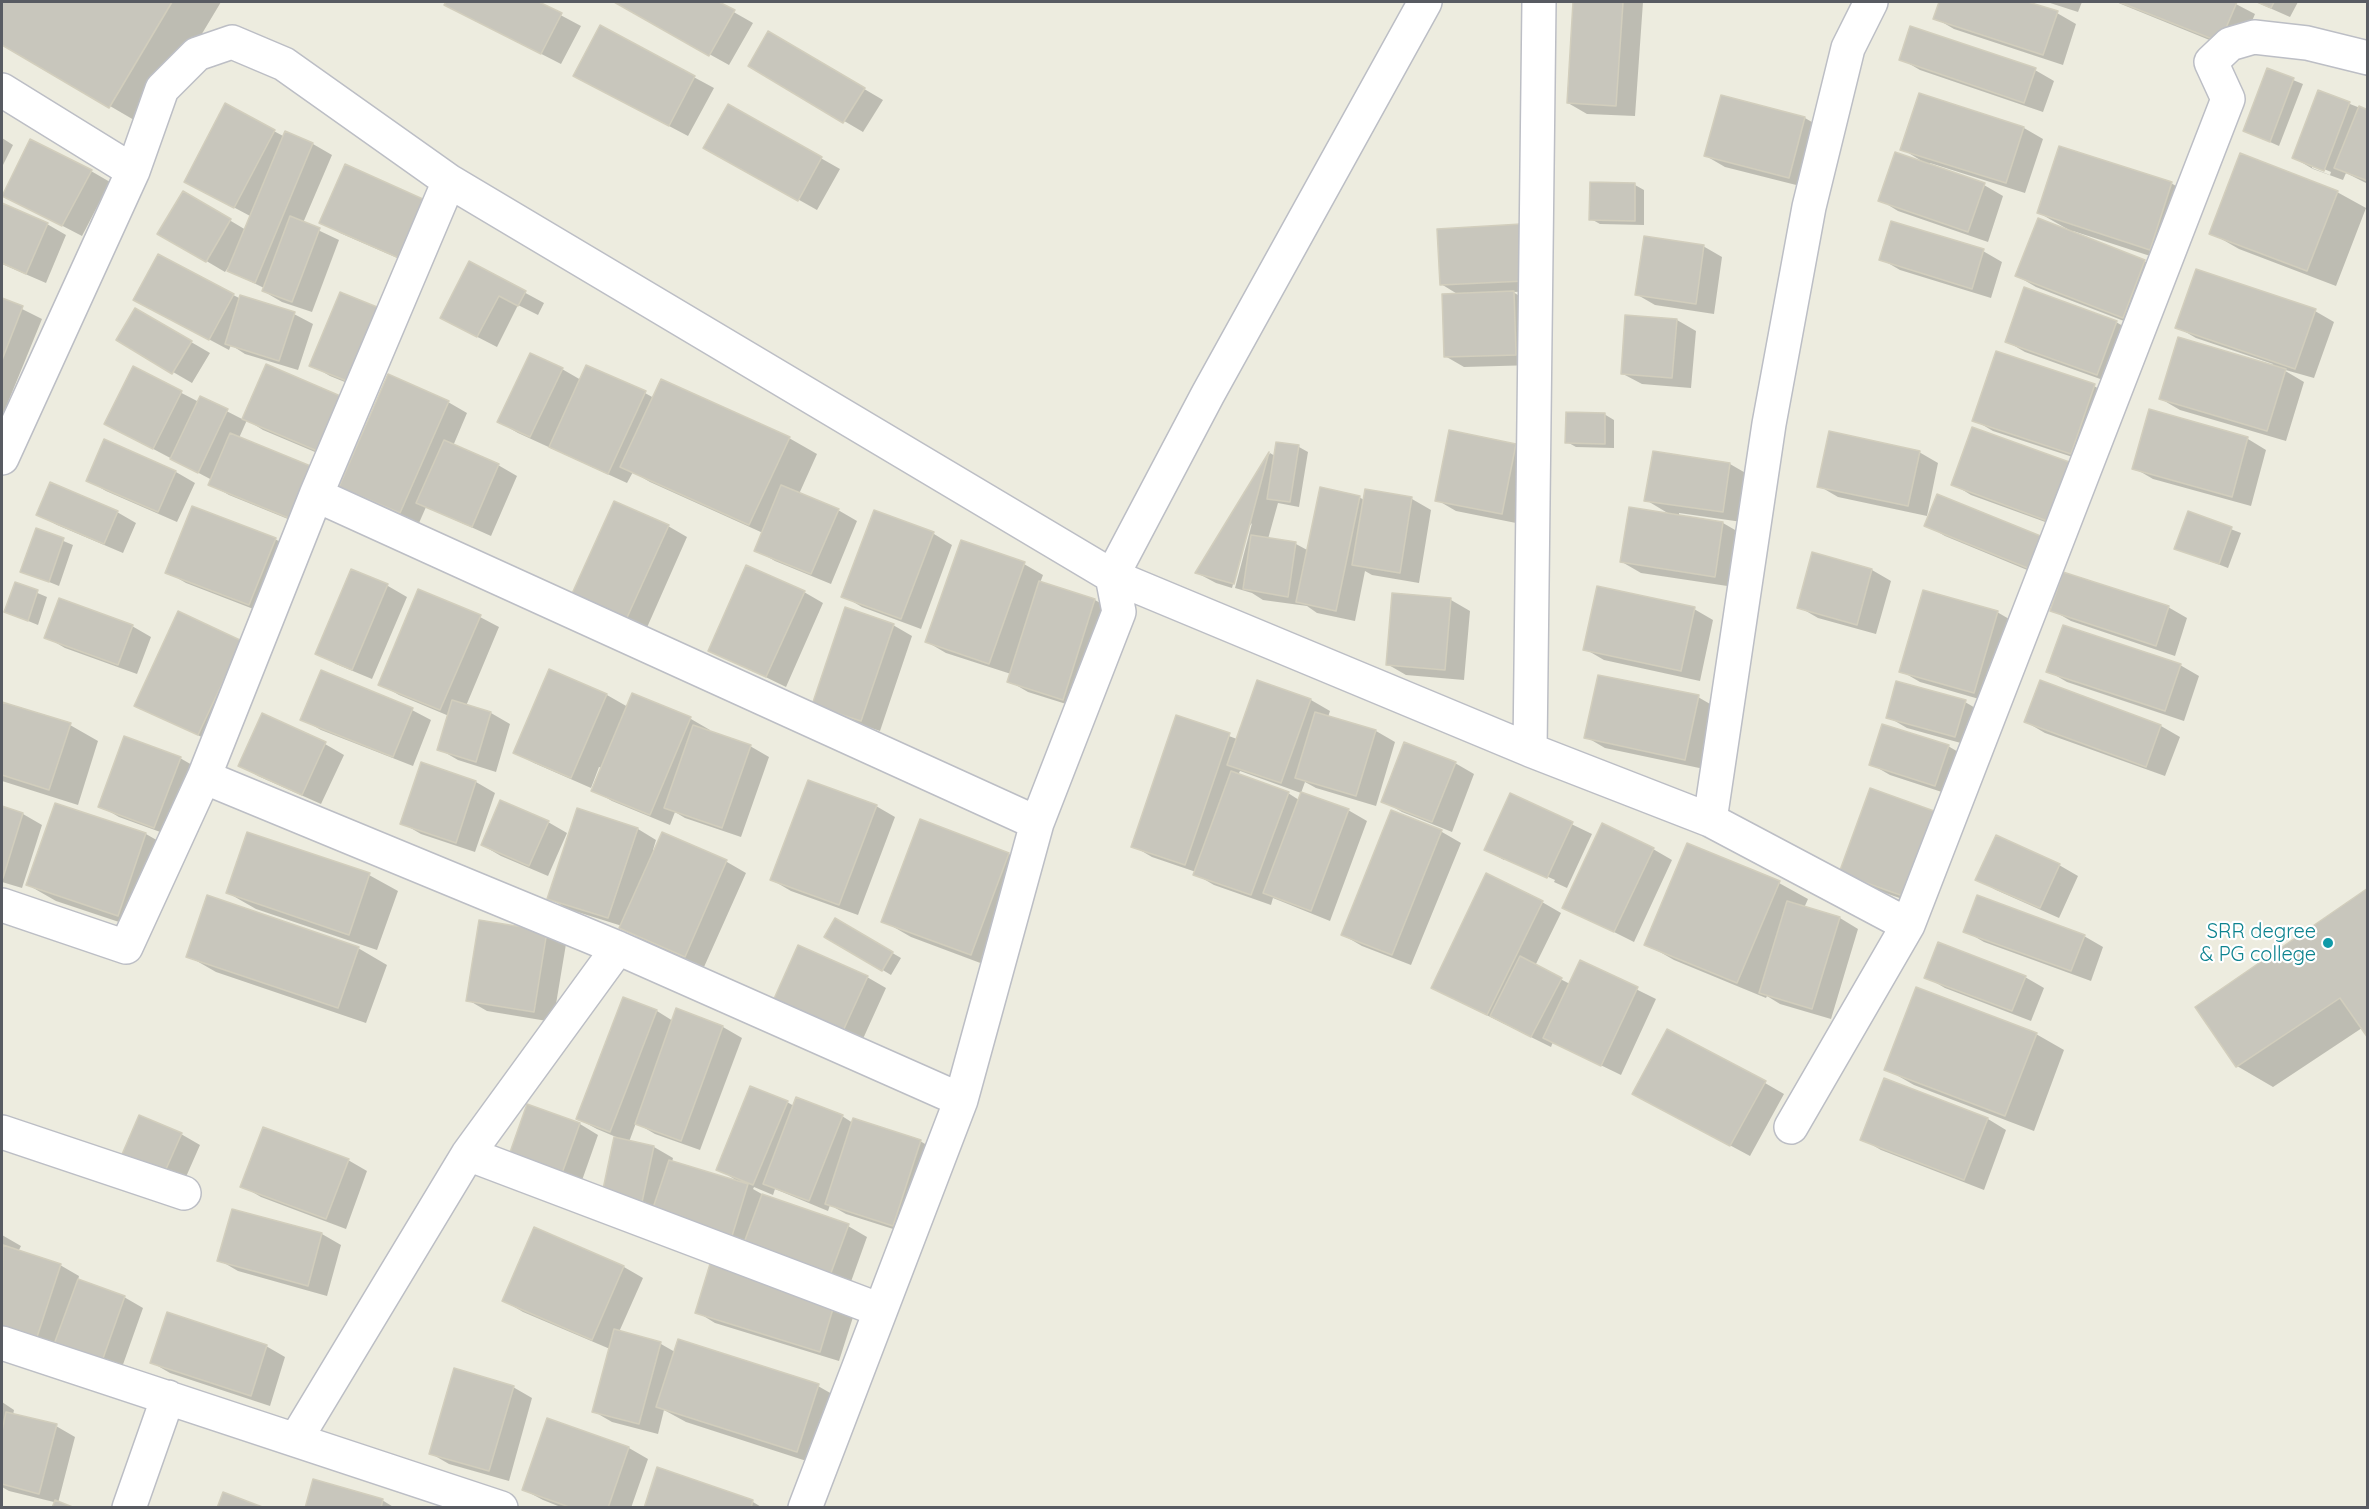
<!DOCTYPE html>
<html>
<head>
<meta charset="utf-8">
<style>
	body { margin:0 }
	#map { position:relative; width:2369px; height:1509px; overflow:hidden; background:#edecdf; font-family:Quicksand,sans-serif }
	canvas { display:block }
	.frame { position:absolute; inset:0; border:3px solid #585b62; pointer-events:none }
</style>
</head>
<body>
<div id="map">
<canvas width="2369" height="1509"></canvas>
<div class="frame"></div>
</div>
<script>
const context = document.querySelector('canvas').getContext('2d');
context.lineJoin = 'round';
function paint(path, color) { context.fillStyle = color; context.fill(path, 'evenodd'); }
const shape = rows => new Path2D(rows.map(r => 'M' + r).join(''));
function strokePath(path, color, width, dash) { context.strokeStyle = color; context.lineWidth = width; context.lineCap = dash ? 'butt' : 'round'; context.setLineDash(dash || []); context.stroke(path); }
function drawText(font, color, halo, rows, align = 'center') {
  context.font = font + ' Quicksand,sans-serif'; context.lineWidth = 4.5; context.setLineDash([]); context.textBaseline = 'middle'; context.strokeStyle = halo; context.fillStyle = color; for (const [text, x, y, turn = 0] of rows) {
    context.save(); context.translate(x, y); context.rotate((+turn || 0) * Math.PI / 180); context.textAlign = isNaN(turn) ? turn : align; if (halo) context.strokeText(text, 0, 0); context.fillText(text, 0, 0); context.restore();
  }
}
const shadow = shape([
	[2,2,221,2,146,127,2,43],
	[448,2,536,2,581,26,561,64,465,15,446,4],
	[615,2,716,2,753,23,729,65],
	[1574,2,1643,2,1635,116,1587,114,1568,103],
	[1940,2,2023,2,2057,13,2076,24,2063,65,1954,29,1935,18],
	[2047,2,2082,2,2078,12],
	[2116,2,2232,2,2255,14,2239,52],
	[2256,2,2298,2,2290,17],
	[601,27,714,88,688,136,593,86],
	[769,33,883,100,863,132,750,66],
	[1901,59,2035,70,2054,81,2043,112,1920,70],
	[2268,70,2303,84,2279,146,2245,131],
	[2319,92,2368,111,2368,184,2346,173,2343,180,2313,169,2294,158],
	[2312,164,2331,172,2330,175,2312,168],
	[1920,95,2024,128,2043,139,2025,193,1930,163,1930,166,1984,185,2003,196,1988,242,1898,211,1880,200,1925,163,1902,149],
	[1722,97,1805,118,1824,129,1808,188,1725,167,1706,156],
	[225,105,285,137,286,133,313,144,332,155,303,223,339,240,312,312,282,302,263,291,264,288,229,271,231,263,225,272,159,233,184,193,246,230,252,217,205,192],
	[729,106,840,169,817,210,705,147],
	[2,138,13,145,2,167],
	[346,166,418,267,340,233,321,222],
	[91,171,110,182,82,236,3,195],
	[2171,183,2199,200,2178,265,2073,231,2072,233,2144,261,2163,272,2142,328,2036,287,2017,276,2069,230,2039,213],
	[1591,184,1635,185,1644,190,1644,225,1600,224,1591,219],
	[2337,192,2366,208,2336,286,2239,249,2211,233],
	[2,204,47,224,66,235,46,283,2,264],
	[1439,230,1543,291,1513,292,1533,304,1535,365,1464,367,1445,356,1459,295,1441,284],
	[1703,246,1722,257,1714,314,1655,305,1636,294],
	[1983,251,2002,262,1991,298,1900,270,1881,259],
	[158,256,241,299,294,314,313,324,298,370,245,354,231,345,229,350,154,310],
	[470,263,544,303,538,315,518,305,497,347,460,328],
	[341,294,372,393,330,376,311,365],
	[2,299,42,319,2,417],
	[136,310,210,353,192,383,118,340],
	[2315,311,2334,322,2314,378,2282,369,2304,382,2286,441,2180,410,2161,399,2272,367,2273,364,2196,338,2177,327],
	[1677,320,1696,331,1691,388,1642,384,1623,374],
	[2116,322,2135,333,2117,385,2025,352,2006,341],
	[267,366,341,463,263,430,247,420,239,438,310,528,229,495,210,484,212,480,106,424,133,368,199,402,201,398,244,420],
	[562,369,581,380,645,393,654,398,789,438,817,454,799,494,838,510,857,521,831,584,775,561,756,550,763,533,650,482,633,472,627,483,518,433,499,422],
	[2094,386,2113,397,2091,463,1993,431,1974,420],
	[448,402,467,413,453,446,498,465,517,476,491,536,426,507,419,523,359,497,341,486],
	[1604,414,1614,420,1614,448,1576,447,1567,442],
	[1973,428,2070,531,1971,495,1953,484],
	[2248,439,2266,450,2251,506,2153,479,2134,468],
	[105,441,176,472,195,483,177,522,106,491,87,480],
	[1516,445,1535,456,1521,524,1456,511,1437,500],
	[1299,447,1308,452,1299,507,1278,503,1268,539,1296,544,1309,551,1359,497,1364,500,1366,491,1412,499,1431,510,1419,583,1372,575,1365,571,1355,621,1317,613,1307,606,1263,600,1252,593,1235,588,1252,523,1248,528,1232,588,1216,583,1197,573,1270,453,1275,456],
	[1919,452,1938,463,1927,516,1838,497,1819,486],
	[1654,453,1730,464,1749,475,1742,522,1679,513,1679,516,1723,523,1742,534,1734,587,1641,573,1622,562,1671,515,1646,500],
	[1938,496,2049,579,1945,536,1926,525],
	[117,512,136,523,123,553,57,525,38,515],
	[875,512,934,534,952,545,921,629,862,607,843,596],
	[2189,513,2241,533,2228,568,2176,548],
	[668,526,687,537,645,632,591,608],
	[37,530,73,545,59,586,22,571],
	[275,539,294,550,269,615,186,583,167,572],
	[1024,564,1043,575,1040,583,1095,600,1114,611,1082,709,1028,692,1009,681,1011,674,946,653,927,642],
	[1872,570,1891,581,1876,634,1818,618,1799,607],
	[352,571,388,586,407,597,372,679,336,664,317,653],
	[16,584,47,597,38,625,6,612],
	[804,592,823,603,786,687,710,650],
	[1451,600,1470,611,1464,680,1406,675,1387,664],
	[2168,607,2187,618,2175,656,2071,621,2052,610],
	[1694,609,1713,620,1700,681,1604,660,1585,649],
	[1997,612,2016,623,1993,703,1920,682,1901,671],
	[480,617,499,627,466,706,491,713,510,724,496,772,458,760,439,749,449,716,399,695,380,684],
	[893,625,912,636,880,731,833,715,814,704],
	[132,626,151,637,137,674,65,648,46,637],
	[242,642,218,745,136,705],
	[2180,665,2199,676,2184,721,2067,682,2048,671],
	[550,671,607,695,628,707,633,695,691,719,710,730,709,732,750,746,769,757,741,837,685,818,675,812,670,825,612,801,593,790,602,768,599,767,591,788,534,763,515,753],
	[1258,681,1311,700,1330,711,1328,717,1376,731,1395,742,1376,806,1316,788,1305,782,1301,793,1240,771,1238,775,1288,793,1299,800,1348,810,1367,821,1330,921,1273,898,1271,905,1214,885,1195,874,1196,872,1152,857,1133,846,1177,717,1237,739],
	[2041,682,2161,726,2180,737,2165,776,2045,733,2026,722],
	[1698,697,1717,708,1704,769,1605,748,1586,737],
	[1965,702,1984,713,1975,747,1907,728,1888,717],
	[2,703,70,725,98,741,78,805,2,781],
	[412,710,431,720,413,766,321,730,302,719],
	[325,744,344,755,321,804,258,776,240,765],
	[1948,746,1967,757,1954,796,1890,775,1871,764],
	[180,758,199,769,174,837,119,817,100,806],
	[1455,763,1474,774,1452,832,1402,812,1383,801],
	[421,764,476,782,495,793,475,852,421,834,402,823],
	[1871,790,1934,812,1953,823,1922,906,1860,884,1841,873],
	[1511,795,1592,834,1567,888,1554,882,1555,880,1504,857,1504,860,1486,850],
	[876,806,895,817,858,915,791,891,772,880],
	[2,807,23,814,42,825,22,888,2,882],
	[1392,812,1442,832,1461,843,1411,965,1362,946,1343,935],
	[548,822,567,833,548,876,501,856,482,845],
	[638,829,656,840,653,850,655,851,663,834,727,862,746,873,704,967,640,939,622,926,568,909,549,898],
	[146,834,174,850,146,931,56,901,28,885],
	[1688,844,1779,883,1808,899,1804,908,1840,918,1858,929,1831,1019,1780,1004,1767,996,1766,998,1674,960,1646,944],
	[1653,849,1672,860,1634,942,1564,907],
	[1009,854,1037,870,999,970,911,937,883,921],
	[2059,865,2078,876,2059,918,1996,890,1977,879],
	[369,875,398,891,377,950,256,909,228,893],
	[2368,889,2362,1028,2273,1087,2237,1066],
	[1542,902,1561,913,1535,966,1570,984,1581,962,1656,999,1621,1075,1553,1042,1551,1047,1452,998],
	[836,920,901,958,891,975,826,936],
	[1965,931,2084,936,2103,947,2091,981,1984,942],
	[547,933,566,944,553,1022,487,1011,468,1000],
	[358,948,387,965,366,1023,216,972,188,956],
	[867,977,886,988,862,1041,794,1011],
	[1926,977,2025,977,2044,988,2031,1021,1945,988],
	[624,999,657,1011,673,1021,677,1010,723,1027,742,1038,700,1150,655,1134,636,1123,629,1142,654,1147,673,1158,672,1162,739,1182,718,1169,787,1102,794,1106,842,1116,853,1123,920,1141,939,1152,912,1235,846,1214,830,1205,828,1211,775,1189,773,1195,754,1187,753,1189,767,1197,848,1226,867,1237,848,1290,604,1193,616,1137,597,1129,578,1119],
	[2036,1034,2064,1050,2034,1131,1914,1085,1886,1069],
	[1765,1083,1784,1094,1750,1156,1653,1104],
	[1988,1119,2006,1130,1984,1190,1881,1150,1862,1139],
	[580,1124,598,1135,580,1186,529,1168],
	[181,1134,200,1145,182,1186,141,1169],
	[348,1160,367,1171,346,1229,261,1197,242,1186],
	[233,1210,322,1234,341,1245,327,1296,238,1271,219,1260],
	[535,1229,624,1267,643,1278,619,1332,661,1344,675,1352,818,1386,846,1402,825,1467,686,1422,664,1410,658,1434,612,1422,593,1411,610,1349,523,1312,504,1301],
	[2,1235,21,1246,19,1250,60,1265,79,1276,78,1280,124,1297,143,1308,120,1373,2,1332],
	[711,1265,854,1314,839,1361,715,1323,697,1312],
	[266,1346,285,1357,270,1406,170,1373,151,1362],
	[513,1387,532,1398,509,1481,449,1464,430,1453],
	[2,1402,14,1410,13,1415,56,1426,75,1437,58,1503,9,1491,2,1487],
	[629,1448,648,1459,631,1508,563,1508,543,1500,524,1490],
	[658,1469,753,1502,763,1508,645,1508],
	[382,1500,395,1508,307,1508]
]);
const building = shape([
	[2,2,172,2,109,108,2,45,2,2],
	[446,2,539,2,562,13,541,54,444,5,446,2],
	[614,2,719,2,735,10,709,56,614,2],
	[1573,2,1623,2,1616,106,1567,103,1573,2],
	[1939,2,2028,2,2058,11,2043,55,1933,19,1939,2],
	[2119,2,2237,2,2220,42,2119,2],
	[2257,2,2274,2,2271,8,2257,2],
	[600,25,695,76,669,126,573,76,600,25],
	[1910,26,2036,68,2024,103,1899,60,1910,26],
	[768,31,865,88,843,123,748,66,768,31],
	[2267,68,2294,78,2270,142,2243,131,2267,68],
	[2318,90,2350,102,2324,171,2292,158,2318,90],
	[1919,93,2024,127,2006,183,1900,150,1919,93],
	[1721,95,1805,117,1789,178,1704,156,1721,95],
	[225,103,275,130,234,208,184,182,225,103],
	[728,104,822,157,798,201,703,148,728,104],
	[2359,106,2368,110,2368,181,2334,168,2359,106],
	[285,131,313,143,255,283,227,271,285,131],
	[30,139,92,170,62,226,2,196,30,139],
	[2059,146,2172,182,2150,250,2037,213,2059,146],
	[1895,152,1985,183,1968,232,1878,201,1895,152],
	[2240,153,2338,191,2307,271,2209,234,2240,153],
	[345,164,425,200,399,258,319,223,345,164],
	[1590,182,1635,183,1635,221,1589,220,1590,182],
	[183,191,231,219,206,262,157,234,183,191],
	[2,203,48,223,26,274,2,263,2,203],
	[290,216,320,228,292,302,262,291,290,216],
	[2038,218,2145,260,2123,318,2015,276,2038,218],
	[1891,221,1984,249,1972,289,1879,260,1891,221],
	[1521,224,1524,281,1440,285,1437,229,1521,224],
	[1644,236,1704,245,1696,304,1635,295,1644,236],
	[158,254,234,294,209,340,133,300,158,254],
	[469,261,526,291,518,306,499,296,477,337,440,318,469,261],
	[2196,269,2316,309,2295,369,2175,328,2196,269],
	[2024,287,2117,321,2097,375,2005,342,2024,287],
	[1514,291,1516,355,1444,357,1442,294,1514,291],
	[340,292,382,309,352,383,309,366,340,292],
	[240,295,295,312,279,361,225,344,240,295],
	[2,298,23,306,2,360,2,298],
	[135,308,192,341,172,374,116,340,135,308],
	[1625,315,1677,319,1672,378,1621,374,1625,315],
	[2178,337,2286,369,2267,431,2159,399,2178,337],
	[1996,351,2095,384,2071,454,1972,421,1996,351],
	[530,353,563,368,530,437,497,422,530,353],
	[266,364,345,398,322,453,242,419,266,364],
	[586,365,646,391,608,474,549,447,586,365],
	[133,366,182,391,153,449,104,424,133,366],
	[388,374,449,401,400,513,339,487,388,374],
	[661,379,790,437,749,525,620,467,661,379],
	[200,396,228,409,198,473,170,459,200,396],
	[2149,409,2248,437,2232,497,2132,469,2149,409],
	[1566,412,1605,413,1605,444,1565,443,1566,412],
	[1972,427,2072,463,2050,522,1951,485,1972,427],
	[1449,430,1516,444,1502,514,1435,501,1449,430],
	[1829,431,1920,451,1908,506,1817,487,1829,431],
	[230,433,313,467,291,519,208,485,230,433],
	[104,439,176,471,158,512,86,481,104,439],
	[444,440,499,464,472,527,416,503,444,440],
	[1276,442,1299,445,1290,502,1267,499,1276,442],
	[1653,451,1730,463,1723,512,1644,501,1653,451],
	[1269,452,1234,584,1195,573,1269,452],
	[50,482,118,511,104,544,36,515,50,482],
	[781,485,839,509,811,574,754,551,781,485],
	[1320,487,1360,496,1336,611,1296,602,1320,487],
	[1365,489,1412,497,1400,573,1352,565,1365,489],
	[1937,494,2043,537,2030,569,1924,526,1937,494],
	[614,501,669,525,625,622,570,598,614,501],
	[192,506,276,538,249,605,165,573,192,506],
	[1629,507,1723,522,1715,577,1620,562,1629,507],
	[874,510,934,532,901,619,841,597,874,510],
	[2188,511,2232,527,2219,564,2174,549,2188,511],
	[36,528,64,538,49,582,20,572,36,528],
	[1251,535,1296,542,1288,597,1243,589,1251,535],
	[961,540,1025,562,989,664,925,642,961,540],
	[1812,552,1872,569,1857,625,1797,608,1812,552],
	[746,565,805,591,766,677,708,651,746,565],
	[351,569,388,584,352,670,315,654,351,569],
	[2063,572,2169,606,2156,646,2050,611,2063,572],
	[1039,581,1095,599,1063,700,1007,682,1039,581],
	[15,582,38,590,28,621,4,612,15,582],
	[1597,586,1695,607,1681,671,1583,650,1597,586],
	[418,589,481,615,440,710,378,685,418,589],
	[1923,590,1998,611,1974,693,1899,672,1923,590],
	[1392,593,1451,598,1445,670,1386,665,1392,593],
	[59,598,133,625,118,665,44,638,59,598],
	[845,607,894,624,861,721,812,705,845,607],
	[178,611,242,641,198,735,134,706,178,611],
	[2063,625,2181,664,2165,711,2046,672,2063,625],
	[549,669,607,694,571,778,513,753,549,669],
	[321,670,413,708,393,757,300,720,321,670],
	[1598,675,1699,695,1685,760,1584,738,1598,675],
	[1257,680,1311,699,1281,783,1227,765,1257,680],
	[2040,680,2161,725,2146,767,2024,722,2040,680],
	[1896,681,1966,700,1955,737,1886,718,1896,681],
	[632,693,691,717,650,815,591,791,632,693],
	[452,700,491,712,476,762,437,750,452,700],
	[2,702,71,723,49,790,2,775,2,702],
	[1315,712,1376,730,1356,796,1295,778,1315,712],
	[262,713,326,742,302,795,238,766,262,713],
	[1176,715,1230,733,1185,865,1131,847,1176,715],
	[1882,724,1949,745,1935,786,1869,765,1882,724],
	[693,725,751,745,722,828,664,808,693,725],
	[124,736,181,757,154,828,98,807,124,736],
	[1404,742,1456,762,1432,822,1381,802,1404,742],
	[421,762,476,781,456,843,400,824,421,762],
	[1231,771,1289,792,1251,895,1193,875,1231,771],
	[808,780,877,805,839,905,770,880,808,780],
	[1870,788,1934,811,1903,896,1839,873,1870,788],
	[1301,792,1349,809,1311,911,1263,893,1301,792],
	[1510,793,1573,822,1547,878,1484,850,1510,793],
	[500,800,549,821,529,866,481,845,500,800],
	[55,803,146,833,118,916,26,885,55,803],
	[2,806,23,813,3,878,2,878,2,806],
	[577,808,638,828,608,918,547,899,577,808],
	[1391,810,1442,830,1392,955,1341,935,1391,810],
	[920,819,1009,853,971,955,881,922,920,819],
	[1602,823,1654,848,1614,932,1562,908,1602,823],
	[247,832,370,873,349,935,226,893,247,832],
	[662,832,727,860,685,957,619,928,662,832],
	[1996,835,2060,864,2040,908,1975,880,1996,835],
	[1687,843,1780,881,1737,983,1644,945,1687,843],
	[1486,873,1543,901,1487,1015,1431,988,1486,873],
	[2368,888,2368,1038,2340,998,2236,1067,2195,1007,2368,888],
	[207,895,359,947,338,1008,186,957,207,895],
	[1977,895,2085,935,2071,971,1963,932,1977,895],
	[1787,901,1840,917,1812,1009,1759,993,1787,901],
	[835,918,893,952,882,971,824,937,835,918],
	[479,920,547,931,534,1012,466,1001,479,920],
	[1938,942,2026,976,2012,1011,1924,978,1938,942],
	[798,945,868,976,843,1031,773,1001,798,945],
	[1520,956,1562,978,1531,1037,1490,1016,1520,956],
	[1580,960,1638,987,1601,1066,1543,1038,1580,960],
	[1916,987,2037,1033,2005,1116,1884,1070,1916,987],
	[623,997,657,1010,610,1132,576,1119,623,997],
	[676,1008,723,1026,681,1141,635,1124,676,1008],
	[1667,1029,1766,1081,1730,1146,1632,1094,1667,1029],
	[1884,1078,1988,1118,1964,1180,1860,1140,1884,1078],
	[750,1086,788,1101,753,1185,716,1170,750,1086],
	[796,1097,843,1115,809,1201,763,1184,796,1097],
	[527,1104,580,1123,561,1176,508,1158,527,1104],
	[139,1115,182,1133,163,1176,120,1159,139,1115],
	[853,1118,921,1140,893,1226,825,1204,853,1118],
	[263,1127,349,1159,326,1219,240,1187,263,1127],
	[614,1137,654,1146,642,1202,602,1194,614,1137],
	[669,1160,748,1184,732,1236,652,1211,669,1160],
	[762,1194,849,1224,828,1281,741,1251,762,1194],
	[232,1209,322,1233,308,1286,217,1261,232,1209],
	[534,1227,624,1266,592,1340,502,1301,534,1227],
	[3,1245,61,1264,36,1340,2,1329,3,1245],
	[710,1264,835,1302,820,1352,695,1313,710,1264],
	[78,1279,125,1296,101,1364,53,1347,78,1279],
	[167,1312,267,1345,251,1396,150,1363,167,1312],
	[614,1329,661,1342,639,1424,592,1412,614,1329],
	[678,1339,819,1384,797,1452,656,1407,678,1339],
	[454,1368,514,1386,489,1471,429,1454,454,1368],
	[6,1412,57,1424,39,1494,2,1484,2,1431,6,1412],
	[547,1418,629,1447,608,1508,572,1508,522,1490,547,1418],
	[657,1467,753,1500,751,1508,644,1508,657,1467],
	[313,1479,383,1499,381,1508,305,1508,313,1479],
	[223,1492,265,1508,217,1508,223,1492],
	[55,1500,75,1508,52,1508,55,1500]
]);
const minor = shape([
	[2,90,133,171,162,89,197,54,232,42,284,64,449,181,1112,576,1530,750,1710,820,1908,925,1791,1127],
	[2,458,133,171],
	[316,495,1037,823],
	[1530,750,1539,2],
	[204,777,618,948],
	[1710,820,1769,424,1809,207,1848,48,1871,2],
	[2,905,126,947,204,777,316,495,449,181],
	[1908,925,2228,99,2211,62,2230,44,2254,37,2307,43,2368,58],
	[2,1132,184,1193],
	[468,1154,880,1310],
	[2,1343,501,1508],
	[296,1439,468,1154,618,948,961,1100],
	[129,1508,168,1397],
	[805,1508,961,1100,1037,823,1119,612,1112,576,1208,394,1425,2]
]);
const markers = [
	[2328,943,6,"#0f9aa8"]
];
const cultureNames = [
	["SRR degree",2316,932],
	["& PG college",2316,955]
];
paint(shadow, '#0003');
paint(building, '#c8c6bc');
strokePath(building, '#d2cebd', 1.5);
strokePath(minor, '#bcbec5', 36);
strokePath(minor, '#fff', 33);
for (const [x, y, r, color] of markers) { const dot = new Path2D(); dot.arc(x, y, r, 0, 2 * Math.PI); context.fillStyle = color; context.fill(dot); strokePath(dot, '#fff', 2); }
drawText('20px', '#0d838f', '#fff', cultureNames, 'right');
</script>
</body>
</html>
